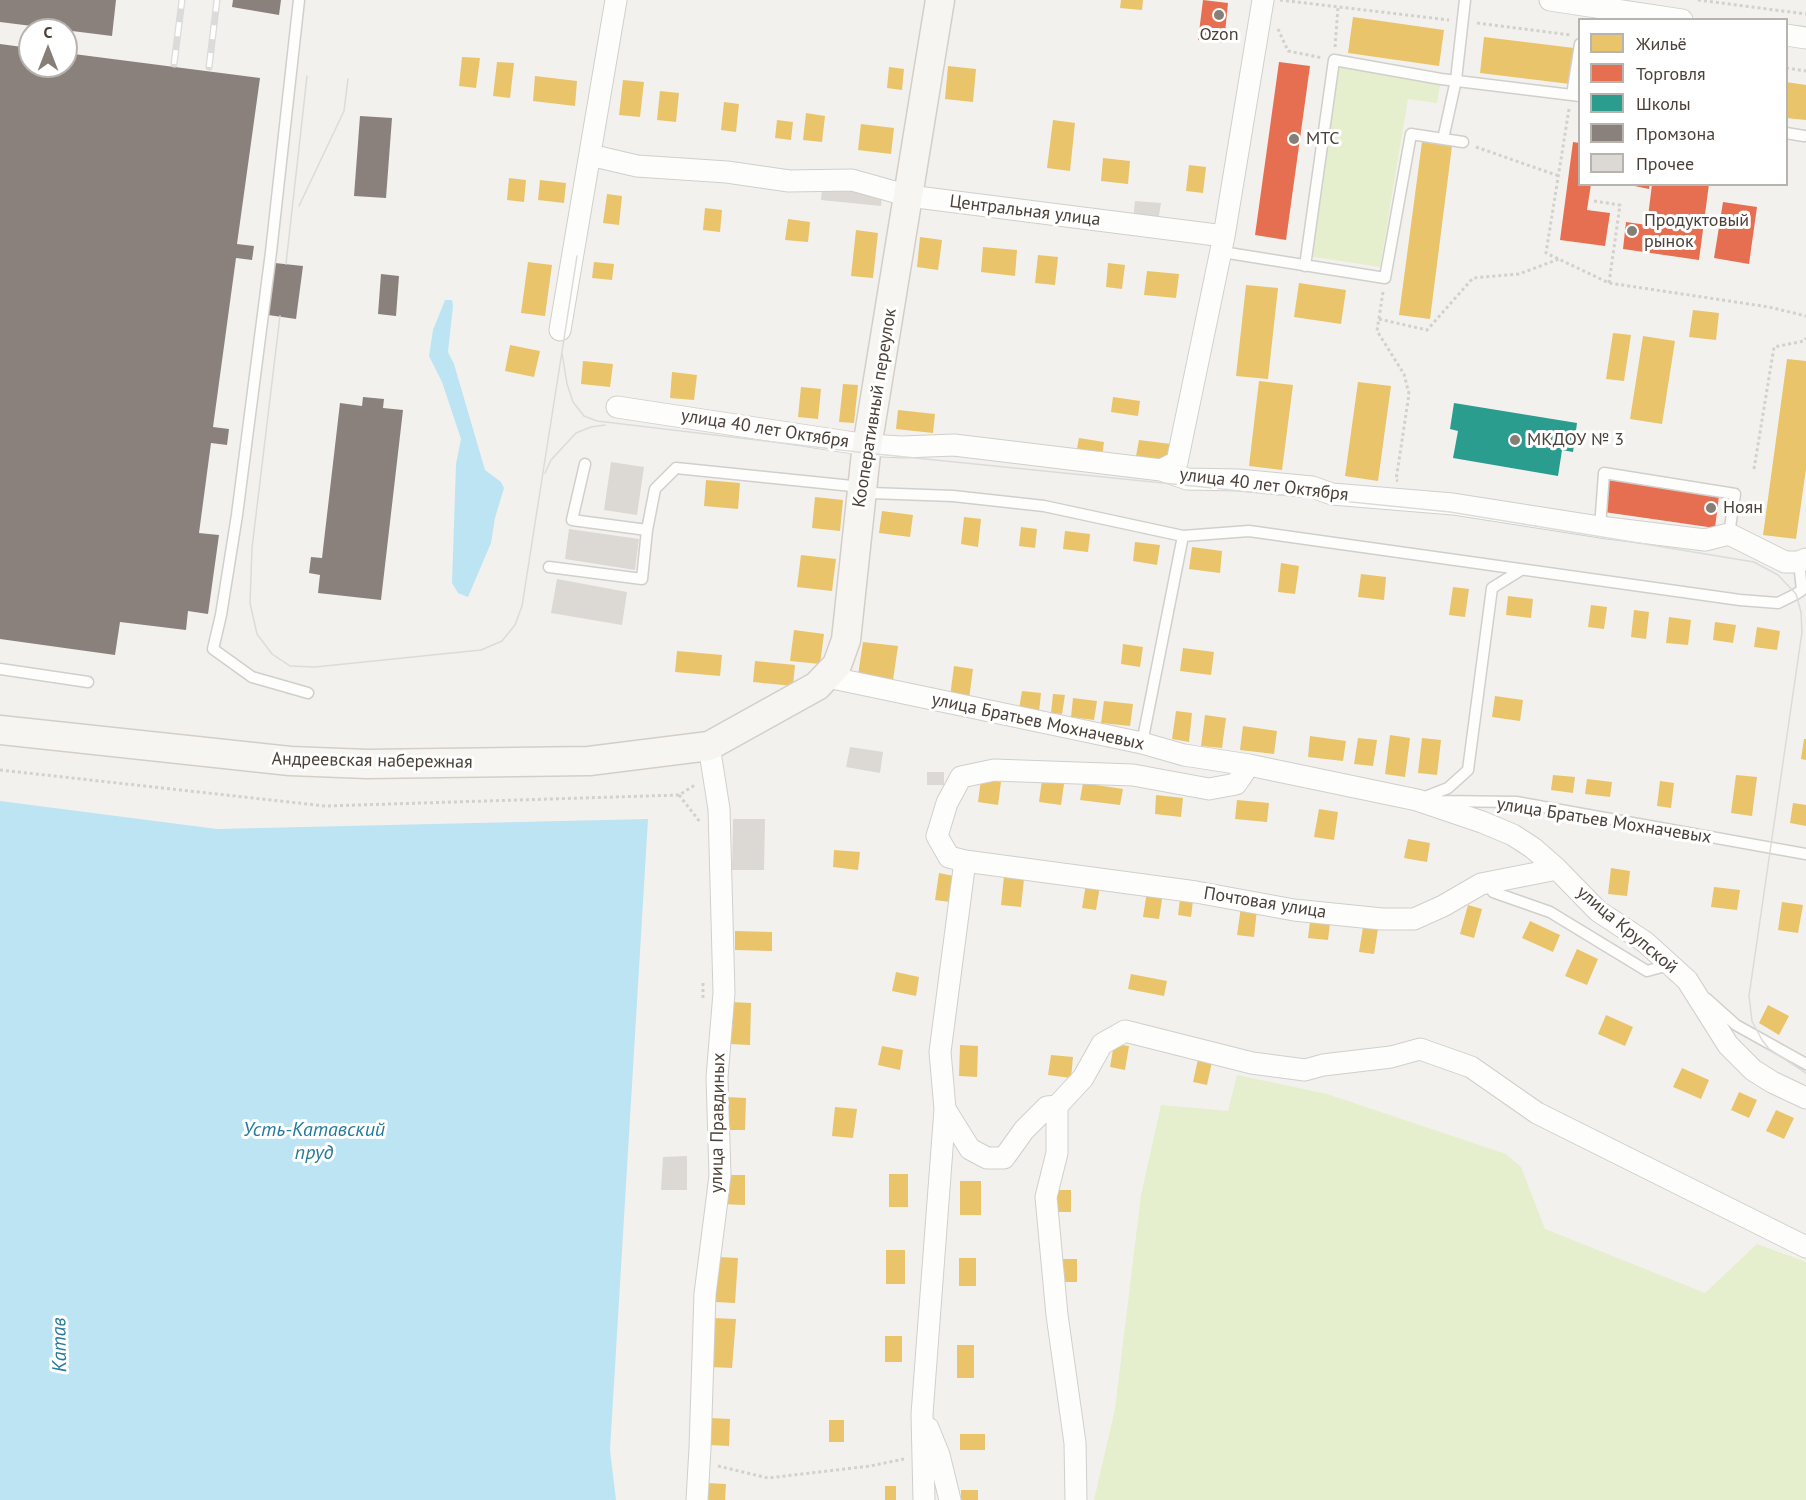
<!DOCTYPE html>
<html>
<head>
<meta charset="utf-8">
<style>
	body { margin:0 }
	#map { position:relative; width:1806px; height:1500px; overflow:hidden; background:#f3f1ee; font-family:"PT Sans",sans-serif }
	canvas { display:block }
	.legend { position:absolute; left:1578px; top:18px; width:210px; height:168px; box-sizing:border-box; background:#fff; border:2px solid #b7b3af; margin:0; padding:8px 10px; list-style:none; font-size:18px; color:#4b4138 }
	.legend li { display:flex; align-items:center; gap:12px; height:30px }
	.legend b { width:30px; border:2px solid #b7b3af }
	.north { position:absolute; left:18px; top:18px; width:60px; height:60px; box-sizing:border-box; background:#fff; border:2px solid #b7b3af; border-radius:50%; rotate:0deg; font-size:16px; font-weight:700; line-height:24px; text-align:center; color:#4b4138 }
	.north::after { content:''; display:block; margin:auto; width:21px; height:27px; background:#867f78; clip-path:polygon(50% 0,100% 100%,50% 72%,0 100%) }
</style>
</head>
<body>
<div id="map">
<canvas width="1806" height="1500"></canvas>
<ul class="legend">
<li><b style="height:16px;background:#e9c46a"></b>Жильё</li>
<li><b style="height:16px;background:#e76f51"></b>Торговля</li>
<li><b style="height:16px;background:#2a9d8f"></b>Школы</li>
<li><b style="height:16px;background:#8a817c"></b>Промзона</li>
<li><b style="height:16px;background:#dcd8d4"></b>Прочее</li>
</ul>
<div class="north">С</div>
</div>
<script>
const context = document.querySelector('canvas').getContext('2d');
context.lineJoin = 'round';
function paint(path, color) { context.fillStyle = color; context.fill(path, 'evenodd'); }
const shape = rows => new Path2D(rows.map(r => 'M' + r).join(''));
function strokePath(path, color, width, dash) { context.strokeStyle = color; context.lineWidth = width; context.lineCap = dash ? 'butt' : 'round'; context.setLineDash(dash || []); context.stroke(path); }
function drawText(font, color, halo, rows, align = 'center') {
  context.font = font + ' "PT Sans",sans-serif'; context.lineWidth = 6; context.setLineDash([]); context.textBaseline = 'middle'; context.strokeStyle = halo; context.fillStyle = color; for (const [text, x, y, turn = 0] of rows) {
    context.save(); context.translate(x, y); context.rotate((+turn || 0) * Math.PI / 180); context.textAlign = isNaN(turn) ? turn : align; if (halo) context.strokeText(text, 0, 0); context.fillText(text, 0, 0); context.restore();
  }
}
const green = shape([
	[1339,62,1441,79,1437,103,1408,99,1380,267,1308,256],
	[1237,1075,1327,1094,1506,1154,1521,1167,1545,1229,1705,1293,1757,1244,1806,1262,1806,1500,1094,1500,1115,1409,1141,1195,1161,1105,1228,1111]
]);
const water = shape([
	[445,300,452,300,453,306,448,352,454,364,485,470,501,482,504,488,495,518,491,543,468,597,458,593,452,583,456,464,461,439,442,382,429,356,433,330],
	[0,801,217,829,648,819,610,1450,616,1500,0,1500]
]);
const homes = shape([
	[1121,0,1143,0,1142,10,1120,8],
	[1353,17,1444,30,1439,66,1348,53],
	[1484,37,1574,48,1570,84,1480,73],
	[462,57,480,58,476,88,459,86],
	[497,62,514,63,510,98,493,96],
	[948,66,976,69,973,102,945,99],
	[889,67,904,69,902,90,887,88],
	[535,76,577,81,575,106,533,101],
	[623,80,644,82,640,117,619,115],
	[1786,82,1806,85,1806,120,1786,118],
	[660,91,679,93,676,122,657,120],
	[724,102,739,104,736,132,721,130],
	[806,113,825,116,822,142,803,140],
	[777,120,793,122,791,140,775,138],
	[1053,120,1075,123,1070,171,1047,168],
	[861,124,894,128,891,154,858,150],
	[1422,142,1452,146,1430,319,1399,315],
	[1103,158,1130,161,1128,184,1101,181],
	[1189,165,1206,167,1203,193,1186,191],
	[509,178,526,180,524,202,507,200],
	[540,180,566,183,564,203,538,200],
	[607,194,622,196,619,225,603,223],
	[705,208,722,210,720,232,703,230],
	[788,219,810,222,808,242,785,240],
	[856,230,878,233,873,278,851,276],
	[920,237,942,240,938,270,917,267],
	[983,247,1017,250,1015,276,981,272],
	[1038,255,1058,257,1055,285,1035,283],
	[528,262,552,265,545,316,521,313],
	[594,262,614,264,612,280,592,278],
	[1108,263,1125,265,1122,289,1106,287],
	[1147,271,1179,274,1176,298,1144,295],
	[1299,283,1346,290,1341,324,1294,317],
	[1246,285,1278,288,1268,379,1236,376],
	[1693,310,1719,313,1716,340,1689,337],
	[1613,333,1631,335,1624,381,1606,379],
	[1643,336,1675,341,1662,424,1630,419],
	[510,345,540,351,534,377,505,371],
	[1787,359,1806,361,1806,469,1796,539,1763,535],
	[583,361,613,364,610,387,581,384],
	[672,372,697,375,694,400,670,398],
	[1259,381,1293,385,1282,470,1249,466],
	[1358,382,1391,386,1378,481,1345,476],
	[843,384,858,385,854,423,839,422],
	[801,387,821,389,818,419,798,417],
	[1113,397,1140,401,1138,416,1111,412],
	[898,410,935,414,933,433,896,429],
	[1079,438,1104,442,1102,457,1076,454],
	[1139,440,1171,444,1169,460,1136,456],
	[706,480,740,483,738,509,704,506],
	[815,497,843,500,840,531,812,528],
	[882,511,913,515,910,537,879,533],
	[964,517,981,519,978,547,961,544],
	[1021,527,1037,529,1035,548,1019,546],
	[1065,531,1090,534,1088,552,1063,549],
	[1135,542,1160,545,1157,565,1133,561],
	[1192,547,1222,551,1220,573,1189,569],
	[801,555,836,559,832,591,797,587],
	[1281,563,1299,566,1295,594,1278,592],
	[1361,574,1386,577,1384,600,1358,597],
	[1453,587,1469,589,1465,617,1449,615],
	[1508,596,1533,599,1531,618,1506,615],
	[1591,605,1607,607,1604,629,1588,627],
	[1634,610,1649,612,1646,639,1631,637],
	[1669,617,1691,620,1688,645,1666,643],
	[1715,622,1736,625,1733,643,1713,640],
	[1757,627,1780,631,1777,650,1754,647],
	[794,630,824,634,820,664,790,661],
	[863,642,898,646,893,680,858,675],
	[1123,644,1143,647,1140,667,1121,664],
	[1183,648,1214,652,1211,675,1180,671],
	[677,651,722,655,720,676,675,672],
	[755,661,795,665,793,686,753,682],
	[954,666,973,669,969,699,950,697],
	[1022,691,1041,693,1039,712,1019,709],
	[1053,694,1065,695,1062,714,1051,713],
	[1495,696,1523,700,1520,721,1492,717],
	[1073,698,1097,701,1094,720,1071,717],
	[1104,701,1133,704,1130,726,1101,723],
	[1176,711,1192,713,1189,742,1172,739],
	[1205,715,1226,718,1222,748,1201,746],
	[1243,726,1277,731,1274,754,1240,750],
	[1390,735,1410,738,1405,777,1385,774],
	[1310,736,1346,741,1343,761,1308,757],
	[1358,738,1377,740,1373,766,1354,764],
	[1422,738,1441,740,1437,775,1418,773],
	[1804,739,1806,739,1806,760,1801,759],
	[1553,775,1575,777,1573,793,1551,790],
	[1736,775,1757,777,1752,816,1731,813],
	[981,779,1001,782,998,805,978,802],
	[1587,779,1612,782,1610,797,1585,794],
	[1042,780,1064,784,1061,805,1039,802],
	[1660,781,1674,783,1671,808,1657,806],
	[1083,783,1123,789,1120,805,1080,800],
	[1156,795,1183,798,1181,817,1155,814],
	[1237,800,1269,803,1267,822,1235,819],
	[1793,803,1806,805,1806,826,1790,823],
	[1319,809,1338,812,1334,840,1314,837],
	[1408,839,1430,843,1427,862,1404,858],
	[834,850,860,852,858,870,833,867],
	[1611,868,1630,871,1627,896,1608,894],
	[939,873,954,876,950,902,935,900],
	[1004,876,1024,879,1021,907,1001,905],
	[1086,884,1100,886,1096,910,1082,908],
	[1714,887,1740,890,1737,910,1711,907],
	[1147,891,1163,893,1159,919,1143,917],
	[1180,899,1193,901,1191,917,1178,915],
	[1782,902,1803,905,1798,933,1778,930],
	[1468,905,1482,909,1474,938,1460,934],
	[1241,907,1257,909,1254,937,1237,935],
	[1310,921,1330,923,1328,940,1308,938],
	[1530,921,1560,935,1553,952,1522,938],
	[1363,927,1378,929,1374,954,1359,952],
	[735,931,772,932,772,951,735,950],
	[1577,949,1598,959,1587,985,1565,976],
	[896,972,919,977,916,996,892,991],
	[1131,974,1167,981,1164,996,1128,989],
	[731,1002,751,1003,750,1045,730,1044],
	[1768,1005,1789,1016,1779,1035,1759,1023],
	[1606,1015,1633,1027,1625,1046,1598,1034],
	[1114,1044,1129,1046,1125,1070,1110,1067],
	[960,1045,978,1046,977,1077,959,1076],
	[882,1046,903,1050,900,1070,878,1065],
	[1051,1055,1073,1057,1071,1078,1048,1075],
	[1198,1059,1212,1062,1207,1085,1193,1082],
	[1682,1068,1709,1080,1701,1099,1673,1087],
	[1739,1092,1757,1100,1749,1118,1731,1110],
	[726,1097,746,1098,745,1130,726,1130],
	[835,1107,857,1109,853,1138,832,1136],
	[1776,1110,1794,1118,1784,1139,1766,1131],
	[889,1174,908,1174,908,1207,889,1207],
	[721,1175,745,1175,745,1205,720,1204],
	[960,1181,981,1181,981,1215,960,1215],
	[1056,1190,1071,1190,1071,1212,1056,1212],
	[886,1250,905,1250,905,1284,886,1284],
	[718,1257,738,1258,735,1303,715,1302],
	[959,1258,976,1258,976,1286,959,1286],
	[1060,1259,1077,1259,1077,1282,1060,1282],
	[713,1318,736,1319,732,1368,710,1367],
	[885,1336,902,1336,902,1362,885,1362],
	[957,1345,974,1345,974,1378,957,1378],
	[711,1418,730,1419,729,1446,709,1445],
	[829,1420,844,1420,844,1442,829,1442],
	[960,1434,985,1434,985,1450,960,1450],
	[706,1483,726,1484,725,1500,705,1500],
	[885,1486,896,1486,896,1500,885,1500],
	[961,1490,978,1490,978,1500,961,1500]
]);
const shops = shape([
	[1203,0,1228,3,1224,43,1198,40],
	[1279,62,1310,66,1286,240,1255,235],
	[1573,142,1580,143,1580,184,1591,184,1587,210,1610,213,1605,246,1560,240],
	[1625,184,1650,184,1649,189],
	[1652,184,1709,184,1699,260,1623,249,1626,222,1647,225],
	[1723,202,1757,207,1749,264,1714,258],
	[1609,480,1719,496,1715,528,1604,512]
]);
const schools = shape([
	[1454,403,1577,423,1573,452,1562,450,1558,476,1453,458,1458,431,1450,429]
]);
const industry = shape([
	[0,0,116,0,112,36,0,22],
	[233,0,281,0,279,15,232,7],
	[0,44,30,48,30,66,66,66,66,53,260,78,237,244,254,246,252,260,236,258,213,427,229,429,227,445,211,443,199,533,219,535,208,614,188,611,186,630,120,622,115,655,0,639],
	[360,116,392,118,386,198,354,196],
	[275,263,303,266,296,319,268,315],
	[381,274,399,276,396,316,378,314],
	[363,397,384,399,383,408,403,410,381,600,318,593,320,575,309,573,311,557,322,558,340,403,362,406]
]);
const building = shape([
	[822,188,882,194,881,206,821,200],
	[1135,201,1161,203,1158,222,1133,220],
	[611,462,644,467,637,515,604,510],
	[569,529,639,539,635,570,565,559],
	[557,579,627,592,622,625,551,613],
	[850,747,883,752,880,773,846,767],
	[927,772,944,772,944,785,927,785],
	[733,819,765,819,764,870,732,870],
	[687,1156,687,1190,661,1190,663,1157]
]);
const path = shape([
	[1280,0,1449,20],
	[1698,0,1806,14],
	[1477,23,1571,35],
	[1278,29,1288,51,1323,58],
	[1335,47,1338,7],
	[1786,68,1806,71],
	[1569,109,1546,253,1609,283,1769,307,1806,316],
	[1476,147,1559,176],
	[1594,201,1620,205,1609,283],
	[1383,292,1377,331,1404,374,1409,394,1396,480,1398,481],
	[1379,319,1427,330,1473,278,1519,274,1559,259],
	[1754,469,1774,347,1804,341,1806,338],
	[0,770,325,806,679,795,695,785],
	[679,795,700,822],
	[703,998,703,981],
	[718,1466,768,1478,870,1466,904,1459]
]);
const lane = shape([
	[299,0,271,252,237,515,221,615,213,649,252,677,308,693],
	[1572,95,1580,44],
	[1786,133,1804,136],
	[1443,139,1456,80,1465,0],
	[1222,252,1385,278,1411,134,1463,142],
	[1305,266,1334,60,1441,79,1580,96],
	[585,464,572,520,647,530,655,489,676,468,862,487],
	[863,496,871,493,953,496,1044,506,1183,536,1249,531,1740,600,1778,603,1796,594,1802,590,1799,562],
	[1600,527,1604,473,1735,494,1729,534],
	[549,567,642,579,647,530],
	[0,669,88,682],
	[1142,743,1183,536],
	[1420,799,1448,788,1468,770,1492,588,1521,570],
	[1439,801,1516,802,1806,854],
	[1493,892,1550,912,1647,971,1669,965],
	[1707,999,1736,1025,1806,1064]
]);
const street = shape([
	[1550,0,1682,20],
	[1786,35,1806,38],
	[590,155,637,166,727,172,789,181,852,180,909,196,1224,236,1263,0],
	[560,330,616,0],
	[617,407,867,445,902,447,954,445,1161,470,1187,479,1238,480,1312,487,1332,494,1453,504,1600,527,1705,540,1729,534,1785,562,1799,562,1806,559],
	[1161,470,1177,462,1224,236],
	[829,674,837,679,1142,743,1184,755,1249,765],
	[965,861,1196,892,1294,910,1382,919,1414,919,1443,906,1481,884,1557,869],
	[1057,1106,1057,1153,1046,1197,1057,1315,1075,1443,1076,1500],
	[945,1109,970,1149,987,1158,1004,1158,1024,1130,1047,1107,1057,1106,1083,1078,1102,1044,1125,1031,1252,1063,1305,1070,1323,1065,1391,1057,1420,1049,1471,1067,1537,1113,1806,1247],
	[928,1428,939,1455,950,1500],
	[697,1500,700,1448,705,1294,720,1176,717,1077,724,993,719,809,709,746],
	[924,1500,922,1414,945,1109,940,1052,965,861,949,857,937,836,947,803,961,777,994,770,1133,775,1209,789,1236,784,1249,765,1417,800,1482,822,1513,835,1533,848,1557,869,1598,911,1645,942,1687,980,1728,1045,1753,1070,1772,1082,1806,1098]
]);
const secondary = shape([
	[0,730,290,761,367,764,589,761,709,746,817,686,837,665,846,640,866,453,940,0]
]);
const tram = shape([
	[299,206,344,111,348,79],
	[286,264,307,76],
	[280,316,252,548,250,603,257,634,272,654,290,666,315,667,481,650,502,641,515,625,522,606,577,256],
	[562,353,567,384,573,402,584,416,597,421,866,453,1450,512,1754,562,1778,575,1796,594,1801,612,1802,632,1749,996,1752,1021,1762,1040,1769,1049,1806,1073],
	[545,473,551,460,576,433,591,427,605,425]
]);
const rail = shape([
	[174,64,182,0],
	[209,67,217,0]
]);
const markers = [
	[1219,15,6,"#867f78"],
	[1294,139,6,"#867f78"],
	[1632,231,6,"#867f78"],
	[1515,440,6,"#867f78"],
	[1711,508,6,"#867f78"]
];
const poiNames = [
	["Ozon",1219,35,"center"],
	["МТС",1306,139],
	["Продуктовый",1644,221],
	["рынок",1644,242],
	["МКДОУ № 3",1527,440],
	["Ноян",1723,508]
];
const streetNames = [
	["Центральная улица",1025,211,7],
	["Кооперативный переулок",875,408,-81],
	["улица 40 лет Октября",765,429,9],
	["улица 40 лет Октября",1264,485,7],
	["улица Братьев Мохначевых",1038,722,12],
	["Андреевская набережная",372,761,1],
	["улица Братьев Мохначевых",1604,821,9],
	["Почтовая улица",1265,903,9],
	["улица Крупской",1627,930,40],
	["улица Правдиных",718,1123,-89]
];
const waterNames = [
	["Усть-Катавский",314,1130],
	["пруд",314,1153],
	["Катав",60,1345,-91]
];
paint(green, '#e5eecd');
paint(water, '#bce4f3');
paint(homes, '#e9c46a');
paint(shops, '#e76f51');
paint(schools, '#2a9d8f');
paint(industry, '#8a817c');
paint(building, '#dcd8d4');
strokePath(lane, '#d1cfcb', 13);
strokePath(street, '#d1cfcb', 23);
strokePath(secondary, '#d4cec6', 31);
strokePath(path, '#d3d1cc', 3, [3, 3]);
strokePath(lane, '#fdfdfc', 10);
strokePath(street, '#fdfdfc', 21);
strokePath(secondary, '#f7f5f1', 28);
strokePath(tram, '#dbdbda', 1.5);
strokePath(rail, '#dbdbda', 7);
strokePath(rail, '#fff', 4.5, [14]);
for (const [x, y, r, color] of markers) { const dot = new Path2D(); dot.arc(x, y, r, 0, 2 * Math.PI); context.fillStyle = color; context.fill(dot); strokePath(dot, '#fff', 2); }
drawText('18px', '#4b4138', '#fff', poiNames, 'left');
drawText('18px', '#4b4138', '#fff', streetNames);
drawText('italic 20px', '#257b9b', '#fff', waterNames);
</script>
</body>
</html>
